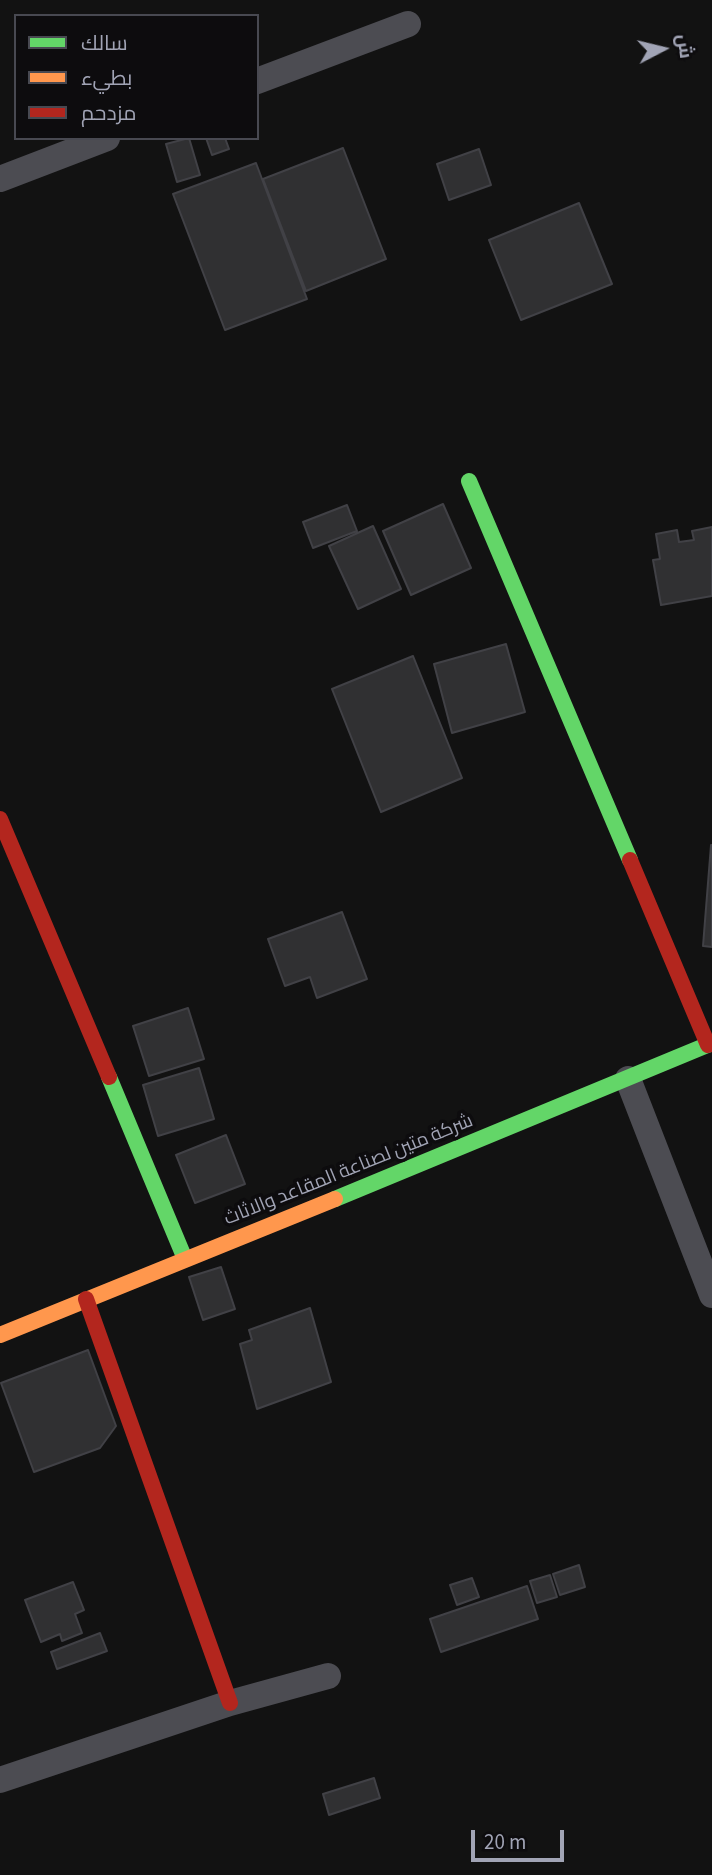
<!DOCTYPE html>
<html>
<head>
<meta charset="utf-8">
<style>
	body { margin:0 }
	#map { position:relative; width:712px; height:1875px; overflow:hidden; background:#121212; font-family:"Source Sans 3",Cairo,sans-serif }
	canvas { display:block }
	.legend { position:absolute; left:14px; top:14px; width:245px; height:126px; box-sizing:border-box; background:#0d0c0e; border:2px solid #484951; margin:0; padding:9px 12px; list-style:none; font-size:21px; color:#a1a4b5 }
	.legend li { display:flex; align-items:center; gap:14px; height:35px }
	.legend b { width:35px; border:2px solid #484951 }
	.north { position:absolute; left:628px; top:14px; width:70px; height:70px; -webkit-text-stroke:5px #0d0c0e; paint-order:stroke; rotate:83deg; font-size:19px; font-weight:700; line-height:28px; text-align:center; color:#a1a4b5 }
	.north::after { content:''; display:block; margin:auto; width:24px; height:32px; background:#a1a4b5; clip-path:polygon(50% 0,100% 100%,50% 72%,0 100%) }
	.scale { position:absolute; left:471px; top:1830px; width:93px; height:32px; box-sizing:border-box; border:4px solid #a1a4b5; border-top:0; padding-left:9px; font-size:21px; line-height:24px; white-space:nowrap; color:#a1a4b5; -webkit-text-stroke:5px #0d0c0e; paint-order:stroke }
</style>
</head>
<body>
<div id="map">
<canvas width="712" height="1875"></canvas>
<ul class="legend">
<li><b style="height:9px;background:#63d668"></b>سالك</li>
<li><b style="height:9px;background:#ff974d"></b>بطيء</li>
<li><b style="height:9px;background:#b3261e"></b>مزدحم</li>
</ul>
<div class="north">ش</div>
<div class="scale">20 m</div>
</div>
<script>
const context = document.querySelector('canvas').getContext('2d');
context.lineJoin = 'round';
function paint(path, color) { context.fillStyle = color; context.fill(path, 'evenodd'); }
const shape = rows => new Path2D(rows.map(r => 'M' + r).join(''));
function strokePath(path, color, width, dash) { context.strokeStyle = color; context.lineWidth = width; context.lineCap = dash ? 'butt' : 'round'; context.setLineDash(dash || []); context.stroke(path); }
function drawText(font, color, halo, rows, align = 'center') {
  context.font = font + ' "Source Sans 3",Cairo,sans-serif'; context.lineWidth = 7; context.setLineDash([]); context.textBaseline = 'middle'; context.strokeStyle = halo; context.fillStyle = color; for (const [text, x, y, turn = 0] of rows) {
    context.save(); context.translate(x, y); context.rotate((+turn || 0) * Math.PI / 180); context.textAlign = isNaN(turn) ? turn : align; if (halo) context.strokeText(text, 0, 0); context.fillText(text, 0, 0); context.restore();
  }
}
const building = shape([
	[189,138,200,175,177,182,166,144,189,138],
	[206,138,225,138,229,149,212,155,206,138],
	[343,148,386,259,306,291,263,179,343,148],
	[479,149,491,185,449,200,437,164,479,149],
	[256,163,307,299,225,330,173,194,256,163],
	[579,203,612,284,521,320,489,240,579,203],
	[443,504,471,568,411,595,383,531,443,504],
	[347,505,357,531,313,548,303,522,347,505],
	[373,526,401,589,358,609,329,546,373,526],
	[712,527,712,596,661,605,653,560,660,559,656,534,677,530,679,542,694,540,692,531,712,527],
	[506,644,525,712,452,733,434,664,506,644],
	[413,656,462,778,381,812,332,689,413,656],
	[711,845,712,845,712,947,703,946,711,845],
	[342,912,367,979,317,998,310,977,285,986,268,939,342,912],
	[188,1008,204,1059,149,1076,133,1026,188,1008],
	[199,1068,214,1119,158,1136,143,1085,199,1068],
	[226,1135,245,1184,195,1203,176,1155,226,1135],
	[221,1267,235,1309,203,1320,189,1277,221,1267],
	[310,1308,331,1382,257,1409,240,1344,252,1340,249,1330,310,1308],
	[88,1350,116,1426,100,1448,34,1472,1,1383,88,1350],
	[579,1565,585,1587,560,1595,553,1574,579,1565],
	[550,1575,557,1597,537,1603,530,1581,550,1575],
	[472,1578,479,1597,457,1605,450,1585,472,1578],
	[73,1582,84,1610,75,1614,82,1633,62,1641,60,1634,41,1642,25,1600,73,1582],
	[527,1586,538,1619,441,1652,430,1619,527,1586],
	[100,1633,107,1651,57,1669,51,1652,100,1633],
	[374,1778,380,1798,329,1815,323,1794,374,1778]
]);
const street = shape([
	[257,81,408,24],
	[0,179,107,138],
	[628,1079,712,1295],
	[0,1780,230,1703,328,1676]
]);
const fast = shape([
	[469,481,630,860],
	[109,1077,185,1259],
	[335,1199,712,1043]
]);
const slow = shape([
	[0,1335,335,1199]
]);
const jam = shape([
	[0,819,109,1077],
	[630,860,708,1045],
	[86,1299,230,1703]
]);
const streetNames = [
	["شركة متين لصناعة المقاعد والاثاث",349,1171,-22]
];
paint(building, '#303032');
strokePath(building, '#414146', 2);
strokePath(street, '#4c4c52', 26);
strokePath(fast, '#63d668', 16);
strokePath(slow, '#ff974d', 16);
strokePath(jam, '#b3261e', 16);
drawText('19px', '#a1a4b5', '#0d0c0e', streetNames);
</script>
</body>
</html>
